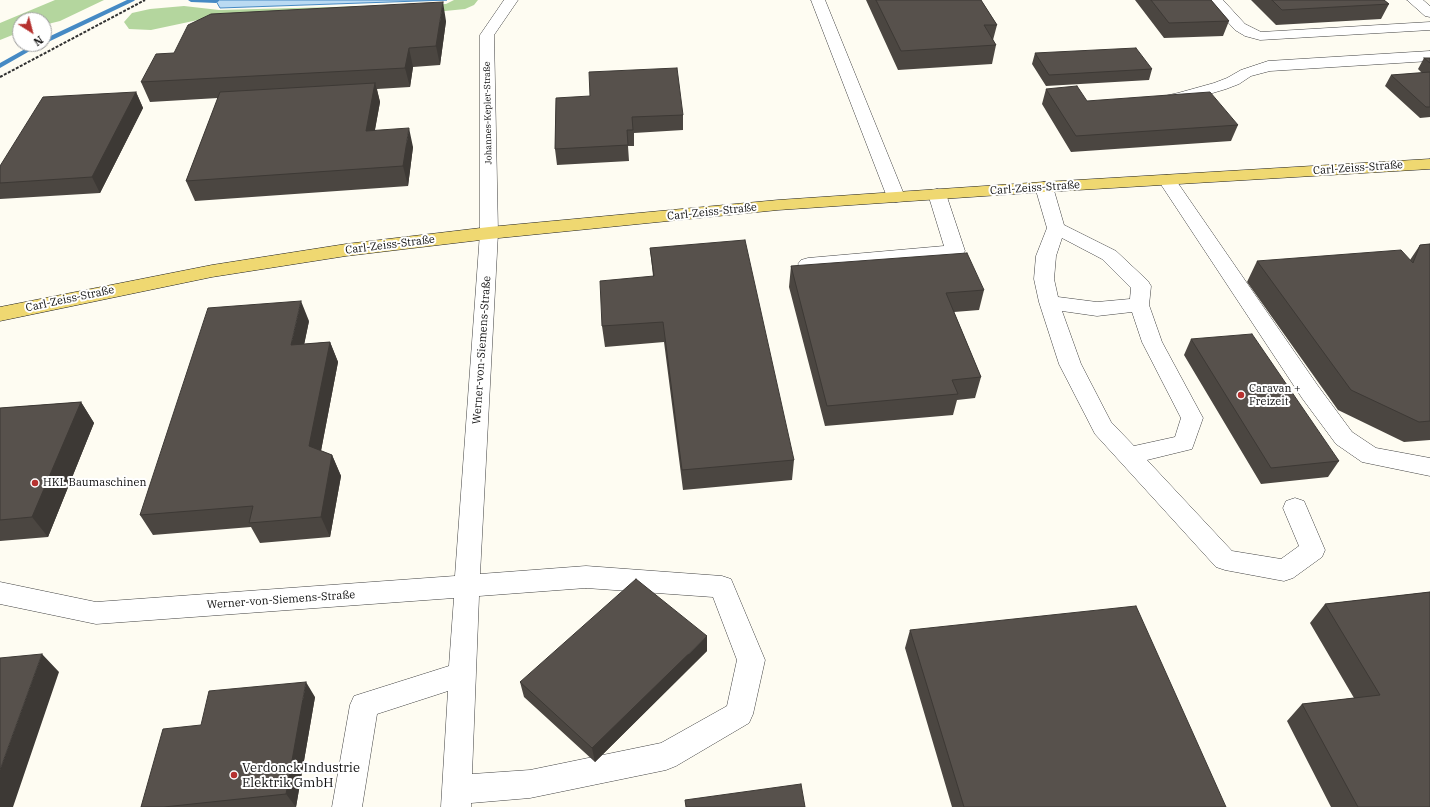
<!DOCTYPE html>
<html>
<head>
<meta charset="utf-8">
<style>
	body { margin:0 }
	#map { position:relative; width:1430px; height:807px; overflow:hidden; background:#fefcf2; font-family:"IBM Plex Serif",serif }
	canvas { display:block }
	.north { position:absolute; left:12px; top:12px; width:40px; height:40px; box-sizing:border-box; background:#fff; border:1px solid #9f9f9f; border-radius:50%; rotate:144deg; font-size:11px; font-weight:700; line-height:16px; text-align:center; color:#0f0f0f }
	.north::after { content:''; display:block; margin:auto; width:14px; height:18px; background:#b63230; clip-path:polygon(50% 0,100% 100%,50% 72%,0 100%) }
</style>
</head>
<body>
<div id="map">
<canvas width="1430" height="807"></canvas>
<div class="north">N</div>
</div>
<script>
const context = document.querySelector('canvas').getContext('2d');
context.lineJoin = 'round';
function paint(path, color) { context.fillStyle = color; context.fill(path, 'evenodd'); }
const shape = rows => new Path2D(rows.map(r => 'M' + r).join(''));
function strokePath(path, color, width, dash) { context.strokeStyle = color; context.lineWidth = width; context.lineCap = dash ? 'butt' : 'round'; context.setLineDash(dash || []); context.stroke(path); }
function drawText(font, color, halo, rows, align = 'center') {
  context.font = font + ' "IBM Plex Serif",serif'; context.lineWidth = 4; context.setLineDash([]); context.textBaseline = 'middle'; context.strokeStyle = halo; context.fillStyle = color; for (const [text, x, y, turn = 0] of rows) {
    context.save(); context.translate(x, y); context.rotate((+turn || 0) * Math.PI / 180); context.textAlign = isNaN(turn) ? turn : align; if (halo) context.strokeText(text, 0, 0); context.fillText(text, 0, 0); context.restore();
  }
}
const forest = shape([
	[55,0,104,0,60,21,44,25,44,20,20,20,20,32,0,40,0,23],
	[454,0,478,0,474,5,465,9,445,11,198,20,151,30,129,29,124,22,132,13,150,9,184,6,219,10,446,4]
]);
const water = shape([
	[217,0,447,0,220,8,216,1,217,0]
]);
const stream = shape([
	[127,0,135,0,134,1,46,43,44,44,44,39,127,0],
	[188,0,219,0,219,1,216,3,191,2,188,0],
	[34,44,42,44,0,68,0,63,34,44]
]);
const path = shape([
	[0,77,145,0]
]);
const minor = shape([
	[504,0,518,0,494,35,498,233,480,574,586,566,722,576,731,579,765,660,753,714,749,723,676,766,666,770,530,798,471,803,471,807,441,807,448,691,377,714,362,807,332,807,350,705,354,696,449,666,454,598,96,624,0,604,0,582,96,602,455,576,480,233,480,35,504,0],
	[586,588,713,597,737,660,727,706,661,743,530,770,472,774,479,596,586,588],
	[811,0,825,0,905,197,902,201,896,202,890,201,887,197,811,0],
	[1208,0,1223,0,1245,24,1261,32,1430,22,1430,30,1260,40,1245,36,1235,30,1208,0],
	[1407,0,1423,0,1430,6,1430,17,1425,16,1407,0],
	[1430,51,1430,61,1270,71,1251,76,1239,84,1226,89,1186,101,1166,105,1160,103,1158,100,1160,97,1178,93,1214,83,1227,78,1241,70,1268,61,1430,51],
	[1167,175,1173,176,1318,386,1352,432,1376,448,1430,458,1430,476,1362,462,1336,444,1302,398,1158,180,1161,176,1167,175],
	[1044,182,1050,183,1053,187,1064,225,1116,251,1148,281,1151,286,1149,305,1162,342,1203,418,1192,449,1147,460,1232,551,1281,559,1299,546,1283,508,1286,501,1295,498,1304,501,1325,550,1322,557,1293,578,1284,581,1225,570,1216,567,1095,434,1059,364,1039,302,1034,279,1036,256,1047,228,1035,187,1038,183,1044,182],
	[1062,238,1102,259,1131,288,1130,299,1097,302,1058,297,1054,279,1056,256,1062,238],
	[1062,311,1097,316,1132,312,1142,342,1181,418,1175,437,1134,446,1111,422,1081,364,1062,311],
	[937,189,943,190,946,194,965,251,962,255,808,270,801,268,798,264,801,260,808,258,944,246,928,194,931,190,937,189]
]);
const major = shape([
	[1430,159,1430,169,1044,192,778,210,489,239,346,256,212,277,0,321,0,307,212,265,346,244,489,227,778,200,1044,182,1430,159]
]);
const wall = shape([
	[866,0,981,0,997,25,993,40,996,45,992,64,898,70],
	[1135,0,1211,0,1229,21,1223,36,1164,38],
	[1251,0,1384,0,1389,4,1381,19,1276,25],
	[446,21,440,65,413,67,410,87,377,89,380,102,375,130,413,147,408,186,195,201,186,181,218,98,150,102,141,82,174,53],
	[1035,53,1152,69,1149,80,1046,86,1032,64],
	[1424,58,1430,58,1430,117,1420,118,1385,86,1391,75,1422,73,1418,69],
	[1046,89,1087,101,1238,125,1231,141,1071,152,1042,104],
	[136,92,143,108,100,193,0,199,0,166],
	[556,98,683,115,683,130,634,133,634,146,628,146,629,161,557,165,555,149],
	[1430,244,1430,440,1404,442,1338,410,1247,282,1257,261,1410,260,1420,245],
	[650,248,794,460,792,480,683,490,664,342,605,347,602,326,653,276],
	[791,266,984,290,979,310,954,312,981,377,975,398,957,400,953,415,825,426,789,287],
	[309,321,304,344,330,342,338,362,321,451,332,455,341,476,330,537,260,543,251,527,153,535,140,515],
	[1191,339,1339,461,1328,477,1261,484,1184,355],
	[81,402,94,423,48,537,0,541,0,408],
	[1430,592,1430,807,1331,807,1287,721,1302,704,1354,698,1310,623,1325,604],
	[910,630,1226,807,952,807,905,648],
	[707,651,595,762,524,697,520,682],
	[315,697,296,807,141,807,201,725]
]);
const shadedWall = shape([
	[443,2,446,21,440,65,436,46],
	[409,48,413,67,410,87,405,68],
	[375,83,380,102,371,150,366,131],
	[136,92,143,108,100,193,92,177],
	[409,128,413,147,408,186,403,166],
	[301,301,309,321,300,365,291,345],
	[330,342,338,362,318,466,309,446],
	[81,402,94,423,48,537,32,517],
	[332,455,341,476,330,537,321,517],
	[707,636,707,651,595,762,592,748],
	[42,654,59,672,13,807,0,807,0,770],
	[306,682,315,697,296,807,286,794]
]);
const building = shape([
	[876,0,981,0,997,25,984,25,996,45,901,51,876,0],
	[1151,0,1211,0,1229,21,1169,23,1151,0],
	[1272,0,1384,0,1389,4,1282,10,1272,0],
	[443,2,436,46,409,48,405,68,141,82,156,54,174,53,188,25,211,14,443,2],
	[1136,48,1152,69,1049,75,1035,53,1136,48],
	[1424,58,1430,58,1430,63,1424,58],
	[677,68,683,115,632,117,633,130,627,130,628,145,555,149,556,98,590,96,589,72,677,68],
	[1430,72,1430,107,1426,107,1391,75,1430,72],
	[375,83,366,131,409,128,403,166,186,181,220,92,375,83],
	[1077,86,1087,101,1210,92,1238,125,1076,136,1046,89,1077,86],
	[136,92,92,177,0,183,0,166,43,97,136,92],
	[745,240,794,460,682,470,663,322,602,326,600,281,654,276,650,248,745,240],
	[1430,244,1430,421,1419,422,1351,390,1257,261,1401,250,1413,263,1420,245,1430,244],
	[967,253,984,290,946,293,981,377,952,380,958,394,827,406,791,266,967,253],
	[301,301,291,345,330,342,309,446,332,455,321,517,249,523,253,506,140,515,208,308,301,301],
	[1252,334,1339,461,1271,468,1191,339,1252,334],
	[81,402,32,517,0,520,0,408,81,402],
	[636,579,707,636,592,748,520,682,636,579],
	[1430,592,1430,807,1358,807,1302,704,1380,695,1325,604,1430,592],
	[1136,606,1226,807,964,807,910,630,1136,606],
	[42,654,0,770,0,658,42,654],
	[306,682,286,794,164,807,141,807,163,729,201,725,209,691,306,682],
	[801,784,805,807,686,807,685,800,801,784]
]);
const markers = [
	[1241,395,4,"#b63230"],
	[35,483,4,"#b63230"],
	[234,775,4,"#b63230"]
];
const farStreetnames = [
	["Johannes-Kepler-Straße",488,113,-91]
];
const streetNames = [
	["Carl-Zeiss-Straße",1358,168,-4],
	["Carl-Zeiss-Straße",1035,188,-4],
	["Carl-Zeiss-Straße",712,212,-6],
	["Carl-Zeiss-Straße",390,245,-7],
	["Carl-Zeiss-Straße",70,299,-12],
	["Werner-von-Siemens-Straße",482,350,-86],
	["Werner-von-Siemens-Straße",281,600,-4]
];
const poiNames = [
	["Caravan +",1249,389],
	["Freizeit",1249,402],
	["HKL Baumaschinen",43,483]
];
const nearPoinames = [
	["Verdonck Industrie",242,768],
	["Elektrik GmbH",242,783]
];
paint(forest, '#b4d69e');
paint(water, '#badaf2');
strokePath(water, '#468ac4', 1);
paint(stream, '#468ac4');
strokePath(minor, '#424242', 1);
strokePath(major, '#202020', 1);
strokePath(path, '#313131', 2, [3, 1.5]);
paint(minor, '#fff');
paint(major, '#efd871');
paint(wall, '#4b4641');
paint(shadedWall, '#3d3935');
paint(building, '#57514c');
strokePath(building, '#3d3935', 1);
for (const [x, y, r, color] of markers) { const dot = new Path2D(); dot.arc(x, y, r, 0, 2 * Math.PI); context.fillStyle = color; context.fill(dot); strokePath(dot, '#fff', 1.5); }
drawText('9px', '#0f0f0f', '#fff', farStreetnames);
drawText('11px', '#0f0f0f', '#fff', streetNames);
drawText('11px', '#0f0f0f', '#fff', poiNames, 'left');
drawText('13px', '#0f0f0f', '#fff', nearPoinames, 'left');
</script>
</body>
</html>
